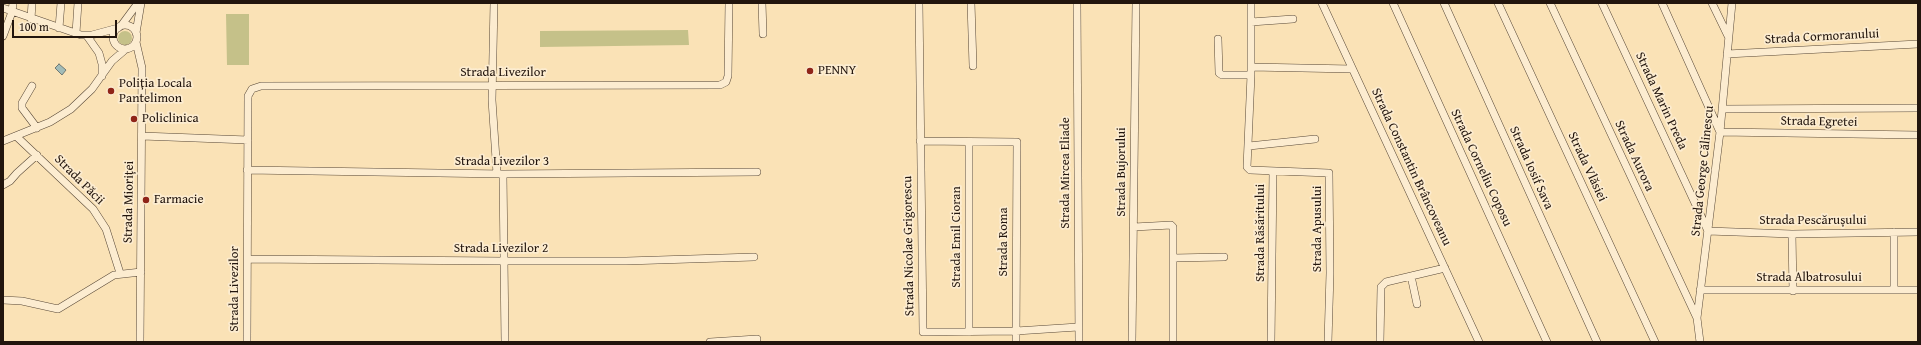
<!DOCTYPE html>
<html>
<head>
<meta charset="utf-8">
<style>
	body { margin:0 }
	#map { position:relative; width:1921px; height:345px; overflow:hidden; background:#fae2b6; font-family:"Gentium Book Plus",serif }
	canvas { display:block }
	.frame { position:absolute; inset:0; border:4px solid #22150d; pointer-events:none }
	.scale { position:absolute; left:12px; top:20px; width:105px; height:18px; box-sizing:border-box; border:2px solid #22150d; border-top:0; padding-left:5px; font-size:12px; line-height:14px; white-space:nowrap; color:#22150d; -webkit-text-stroke:3px #fcecd0; paint-order:stroke }
</style>
</head>
<body>
<div id="map">
<canvas width="1921" height="345"></canvas>
<div class="frame"></div>
<div class="scale">100 m</div>
</div>
<script>
const context = document.querySelector('canvas').getContext('2d');
context.lineJoin = 'round';
function paint(path, color) { context.fillStyle = color; context.fill(path, 'evenodd'); }
const shape = rows => new Path2D(rows.map(r => 'M' + r).join(''));
function strokePath(path, color, width, dash) { context.strokeStyle = color; context.lineWidth = width; context.lineCap = dash ? 'butt' : 'round'; context.setLineDash(dash || []); context.stroke(path); }
function drawText(font, color, halo, rows, align = 'center') {
  context.font = font + ' "Gentium Book Plus",serif'; context.lineWidth = 3.5; context.setLineDash([]); context.textBaseline = 'middle'; context.strokeStyle = halo; context.fillStyle = color; for (const [text, x, y, turn = 0] of rows) {
    context.save(); context.translate(x, y); context.rotate((+turn || 0) * Math.PI / 180); context.textAlign = isNaN(turn) ? turn : align; if (halo) context.strokeText(text, 0, 0); context.fillText(text, 0, 0); context.restore();
  }
}
const green = shape([
	[226,14,249,14,249,65,227,65],
	[688,30,689,45,540,47,540,31],
	'118 38a7 7 0 1 1 14 0a7 7 0 1 1-14 0Z'
]);
const water = shape([
	[59,64,66,70,62,75,55,68,59,64]
]);
const minor = shape([
	[494,3,492,100,497,174],
	[762,3,763,34],
	[919,3,923,332,1016,331,1078,327],
	[971,3,973,66],
	[1077,3,1079,342],
	[1251,3,1251,75,1247,167,1250,170,1329,173,1330,273,1328,342],
	[1322,3,1479,342],
	[1393,3,1547,342],
	[1444,3,1597,342],
	[1498,3,1655,342],
	[1550,3,1697,318],
	[1602,3,1708,231,1792,234,1918,232],
	[1662,3,1720,132,1918,135],
	[1712,3,1728,36],
	[3,8,81,35,92,35,118,28],
	[31,19,32,3],
	[1251,22,1293,19],
	'113 37a12 12 0 1 1 24 0a12 12 0 1 1-24 0Z',
	[121,26,138,3],
	[59,28,61,3],
	[76,33,78,3],
	[136,33,141,3],
	[3,36,12,12,13,3],
	[87,36,99,53,102,64,102,76],
	[1218,39,1219,73,1222,75,1251,75],
	[136,42,142,68,140,342],
	[1727,54,1918,44],
	[1251,67,1352,69],
	[32,86,22,103,22,108,37,128],
	[1722,109,1918,108],
	[16,136,93,209,106,229,120,273],
	[142,136,248,140],
	[3,141,50,122,71,109,92,89,112,61,126,49],
	[920,141,1017,142,1016,342],
	[1249,146,1315,139],
	[247,170,503,174,757,172],
	[503,174,505,342],
	[3,185,10,181,17,173,37,155],
	[1134,227,1171,225,1173,227,1173,342],
	[1894,232,1894,290],
	[1792,234,1793,291],
	[1173,258,1224,257],
	[248,259,504,261,626,261,754,257],
	[1411,276,1417,304],
	[1700,290,1918,290],
	[3,300,22,301,58,309,114,275,141,272],
	[969,332,969,142],
	[247,342,248,96,252,89,261,86,720,85,726,82,728,76,729,3],
	[710,342,757,339],
	[1132,342,1136,3],
	[1271,342,1273,171],
	[1380,342,1381,287,1386,282,1445,268],
	[1700,342,1697,318,1720,132,1732,3]
]);
const markers = [
	[810,71,4,"#8f2418"],
	[111,91,4,"#8f2418"],
	[134,119,4,"#8f2418"],
	[146,200,4,"#8f2418"]
];
const streetNames = [
	["Strada Cormoranului",1822,37,-3],
	["Strada Livezilor",503,73],
	["Strada Marin Preda",1661,101,65],
	["Strada Egretei",1819,122,1],
	["Strada Aurora",1634,156,65],
	["Strada Livezilor 3",502,162],
	["Strada Constantin Brâncoveanu",1411,167,65],
	["Strada Vlăsiei",1587,167,65],
	["Strada Corneliu Coposu",1481,168,65],
	["Strada Iosif Sava",1531,168,66],
	["Strada George Călinescu",1703,171,-84],
	["Strada Bujorului",1122,172,-90],
	["Strada Mircea Eliade",1066,173,-90],
	["Strada Păcii",79,180,45],
	["Strada Mioriței",129,202,-89],
	["Strada Pescărușului",1813,221],
	["Strada Apusului",1318,229,-90],
	["Strada Răsăritului",1261,233,-90],
	["Strada Emil Cioran",957,237,-90],
	["Strada Roma",1004,242,-90],
	["Strada Nicolae Grigorescu",909,246,-91],
	["Strada Livezilor 2",501,249],
	["Strada Albatrosului",1809,278],
	["Strada Livezilor",235,289,-90]
];
const poiNames = [
	["PENNY",818,71],
	["Poliția Locala",119,84],
	["Pantelimon",119,99],
	["Policlinica",142,119],
	["Farmacie",154,200]
];
paint(green, '#c5c189');
paint(water, '#a2bcb8');
strokePath(water, '#6f7974', 1);
strokePath(minor, '#584837', 8);
strokePath(minor, '#fcecd0', 7);
for (const [x, y, r, color] of markers) { const dot = new Path2D(); dot.arc(x, y, r, 0, 2 * Math.PI); context.fillStyle = color; context.fill(dot); strokePath(dot, '#fcecd0', 1.5); }
drawText('13px', '#22150d', '#fcecd0', streetNames);
drawText('13px', '#22150d', '#fcecd0', poiNames, 'left');
</script>
</body>
</html>
